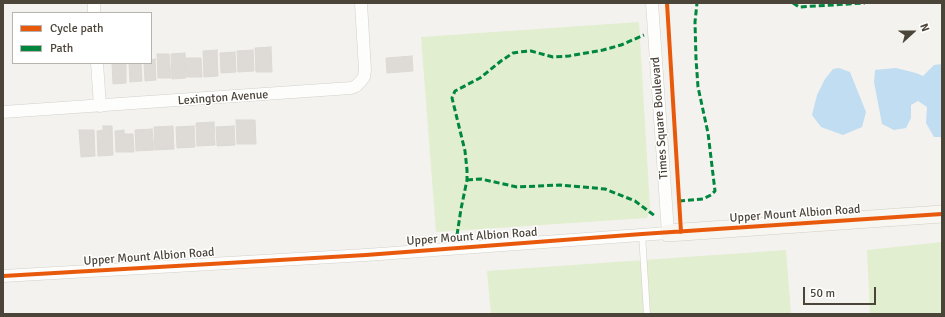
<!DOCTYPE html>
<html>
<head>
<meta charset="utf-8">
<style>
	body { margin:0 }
	#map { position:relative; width:945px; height:317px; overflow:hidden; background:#f4f2ee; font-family:Signika,sans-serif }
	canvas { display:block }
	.frame { position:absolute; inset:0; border:4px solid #4b4439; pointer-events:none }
	.legend { position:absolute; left:12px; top:12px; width:140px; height:52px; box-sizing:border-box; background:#fff; border:1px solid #b7b4b0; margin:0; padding:5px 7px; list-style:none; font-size:12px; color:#4b4439 }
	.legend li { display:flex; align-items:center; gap:8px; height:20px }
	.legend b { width:20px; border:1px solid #b7b4b0 }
	.north { position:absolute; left:893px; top:12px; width:40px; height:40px; -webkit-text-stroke:3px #fff; paint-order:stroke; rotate:69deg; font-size:11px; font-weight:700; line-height:16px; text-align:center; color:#4b4439 }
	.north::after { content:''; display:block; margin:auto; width:14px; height:18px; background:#4b4439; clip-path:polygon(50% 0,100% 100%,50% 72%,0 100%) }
	.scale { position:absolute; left:803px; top:287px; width:73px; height:18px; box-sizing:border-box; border:2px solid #4b4439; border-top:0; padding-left:5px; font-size:12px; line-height:14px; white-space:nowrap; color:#4b4439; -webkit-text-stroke:3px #fff; paint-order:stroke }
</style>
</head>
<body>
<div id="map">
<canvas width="945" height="317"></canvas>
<div class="frame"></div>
<ul class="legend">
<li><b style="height:5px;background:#e8590c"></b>Cycle path</li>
<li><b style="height:5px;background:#00873e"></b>Path</li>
</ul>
<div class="north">N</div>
<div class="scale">50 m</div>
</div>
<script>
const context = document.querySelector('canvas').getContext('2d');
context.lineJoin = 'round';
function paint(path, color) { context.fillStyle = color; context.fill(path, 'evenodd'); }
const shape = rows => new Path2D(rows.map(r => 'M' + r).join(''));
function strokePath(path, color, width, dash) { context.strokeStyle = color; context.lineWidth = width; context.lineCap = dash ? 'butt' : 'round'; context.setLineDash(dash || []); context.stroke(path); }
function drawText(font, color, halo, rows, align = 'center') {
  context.font = font + ' Signika,sans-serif'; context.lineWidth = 3; context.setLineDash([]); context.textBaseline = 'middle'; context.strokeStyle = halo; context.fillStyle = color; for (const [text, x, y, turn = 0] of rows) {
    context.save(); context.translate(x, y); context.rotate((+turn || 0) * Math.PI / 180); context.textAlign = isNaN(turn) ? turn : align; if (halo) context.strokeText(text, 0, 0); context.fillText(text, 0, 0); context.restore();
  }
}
const green = shape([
	[639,22,650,208,647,218,436,232,421,37],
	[942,242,942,314,870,314,867,250],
	[786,250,791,314,491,314,487,271]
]);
const water = shape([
	[942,64,942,137,934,137,926,123,927,107,918,101,911,105,911,118,906,128,894,130,882,124,874,82,875,70,896,68,916,73,923,76,934,65],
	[839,68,850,72,866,112,862,127,843,135,821,127,812,115,817,95,825,79,833,69]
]);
const building = shape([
	[271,47,272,72,256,72,255,48,271,47],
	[217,50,218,76,204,77,203,51,217,50],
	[253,50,254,71,238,72,237,51,253,50],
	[235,52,236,72,221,73,220,53,235,52],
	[185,53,186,78,172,79,171,54,185,53],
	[157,54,169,54,171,78,158,78,157,54],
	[412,56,413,71,387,73,386,58,412,56],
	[186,58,201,58,202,77,187,77,186,58],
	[155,59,156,80,145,81,144,63,151,63,151,60,155,59],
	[112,63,126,63,126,83,113,84,112,63],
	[129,63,141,63,142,81,130,82,129,63],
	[236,120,255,120,256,144,237,144,236,120],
	[214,122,215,145,197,146,196,123,214,122],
	[103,126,112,126,113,155,98,156,97,131,103,130,103,126],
	[173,126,174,149,155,150,154,127,173,126],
	[194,126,195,147,177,148,176,127,194,126],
	[234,126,235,145,217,146,216,127,234,126],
	[152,129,154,150,136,151,135,130,152,129],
	[79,130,94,130,95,156,81,157,79,130],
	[124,130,124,134,133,134,134,152,116,152,115,131,124,130]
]);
const lane = shape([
	[642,234,647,314]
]);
const street = shape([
	[94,3,94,13],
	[97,63,100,106],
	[3,112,351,88,356,86,360,82,364,77,365,70,361,3],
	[3,276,366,255,668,233,652,3]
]);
const secondary = shape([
	[668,233,942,214]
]);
const quiet = shape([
	[793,3,799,7,865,3],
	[467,180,481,179,517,187,560,185,605,189,635,201,655,216],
	[679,201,703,199,711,195,715,191,708,133,698,87,696,59,695,22,697,3],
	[457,235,461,209,467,180,467,170,465,151,452,98,455,91,480,78,501,61,513,53,519,52,531,51,553,57,569,56,603,50,621,45,644,35]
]);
const cycleway = shape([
	[667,3,681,232],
	[3,276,366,255,642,234,942,214]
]);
const streetNames = [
	["Lexington Avenue",223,98,-4],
	["Times Square Boulevard",660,118,-94],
	["Upper Mount Albion Road",795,214,-4],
	["Upper Mount Albion Road",472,237,-4],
	["Upper Mount Albion Road",149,257,-4]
];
paint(green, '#e1eecf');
paint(water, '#c0ddf1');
paint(building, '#dedbd6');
strokePath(building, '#dcd9d4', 1);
strokePath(lane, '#d2d0cb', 7);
strokePath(street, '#d2d0cb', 13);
strokePath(secondary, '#d3cfc5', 18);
strokePath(lane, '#fdfdfc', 6);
strokePath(street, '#fdfdfc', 12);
strokePath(secondary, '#f7f6f1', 17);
strokePath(quiet, '#00873e', 3, [6, 3]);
strokePath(cycleway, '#e8590c', 4);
drawText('12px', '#4b4439', '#fff', streetNames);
</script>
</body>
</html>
